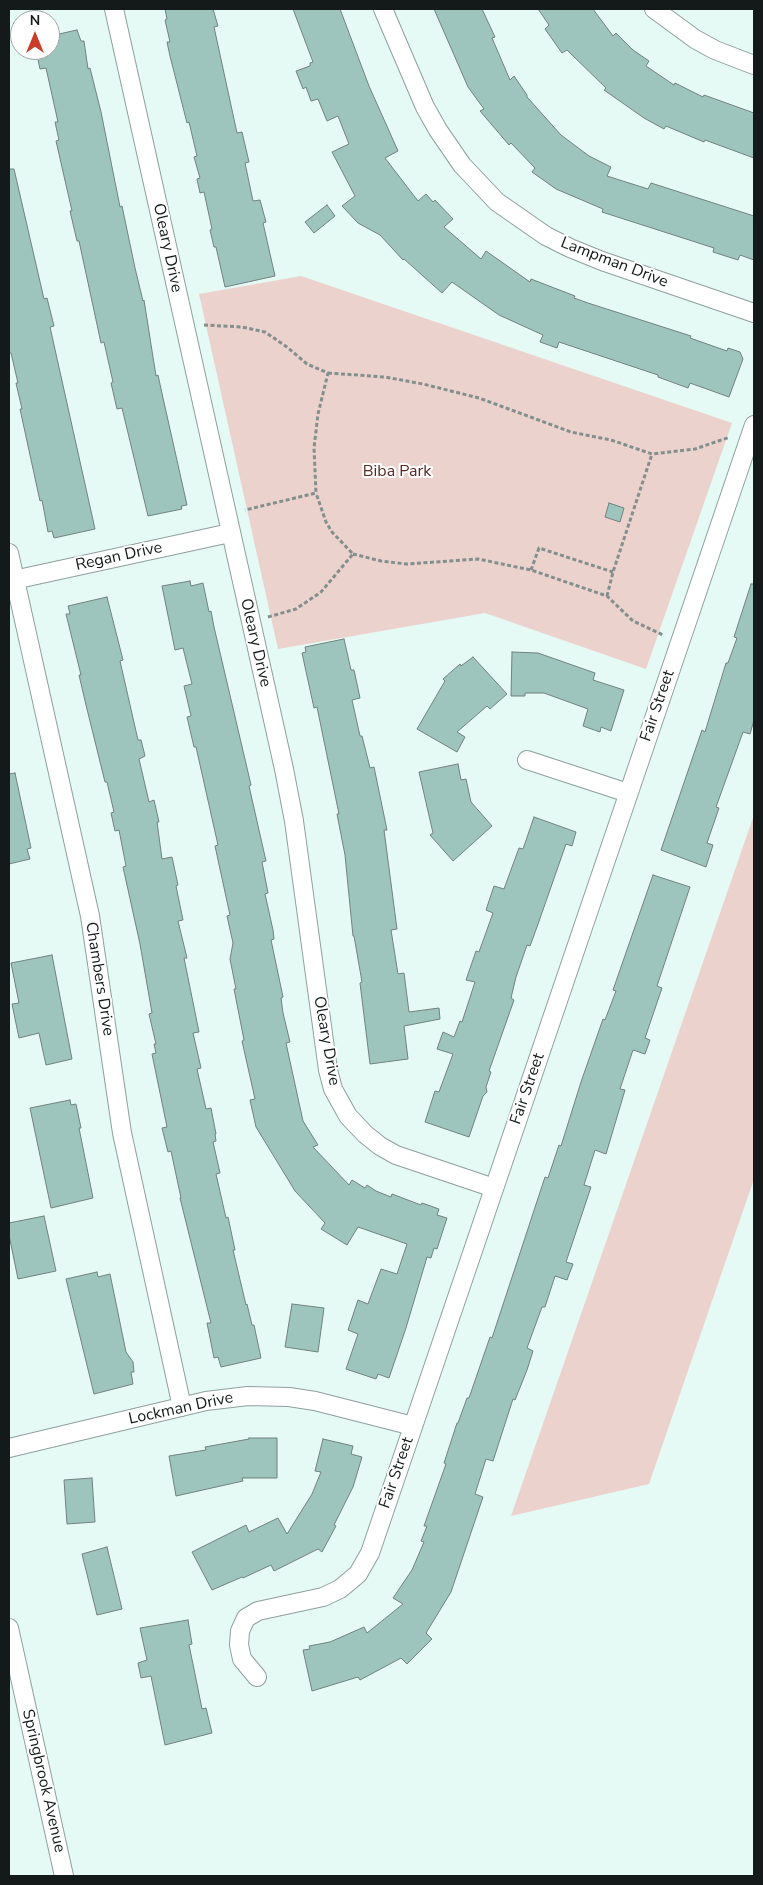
<!DOCTYPE html>
<html>
<head>
<meta charset="utf-8">
<style>
	body { margin:0 }
	#map { position:relative; width:763px; height:1885px; overflow:hidden; background:#e5f9f5; font-family:"Nunito Sans",sans-serif }
	canvas { display:block }
	.frame { position:absolute; inset:0; border:10px solid #141a19; pointer-events:none }
	.north { position:absolute; left:10px; top:10px; width:50px; height:50px; box-sizing:border-box; background:#fff; border:1px solid #a1a3a3; border-radius:50%; rotate:0deg; font-size:14px; font-weight:700; line-height:20px; text-align:center; color:#141a19 }
	.north::after { content:''; display:block; margin:auto; width:18px; height:22px; background:#c83c28; clip-path:polygon(50% 0,100% 100%,50% 72%,0 100%) }
</style>
</head>
<body>
<div id="map">
<canvas width="763" height="1885"></canvas>
<div class="frame"></div>
<div class="north">N</div>
</div>
<script>
const context = document.querySelector('canvas').getContext('2d');
context.lineJoin = 'round';
function paint(path, color) { context.fillStyle = color; context.fill(path, 'evenodd'); }
const shape = rows => new Path2D(rows.map(r => 'M' + r).join(''));
function strokePath(path, color, width, dash) { context.strokeStyle = color; context.lineWidth = width; context.lineCap = dash ? 'butt' : 'round'; context.setLineDash(dash || []); context.stroke(path); }
function drawText(font, color, halo, rows, align = 'center') {
  context.font = font + ' "Nunito Sans",sans-serif'; context.lineWidth = 4; context.setLineDash([]); context.textBaseline = 'middle'; context.strokeStyle = halo; context.fillStyle = color; for (const [text, x, y, turn = 0] of rows) {
    context.save(); context.translate(x, y); context.rotate((+turn || 0) * Math.PI / 180); context.textAlign = isNaN(turn) ? turn : align; if (halo) context.strokeText(text, 0, 0); context.fillText(text, 0, 0); context.restore();
  }
}
const green = shape([
	[301,276,732,423,646,669,485,613,278,649,199,294],
	[754,815,754,1179,649,1484,511,1516]
]);
const building = shape([
	[165,9,213,9,218,26,214,27,237,133,242,132,249,162,245,163,253,201,260,200,266,222,263,223,275,276,225,287,216,247,214,247,210,230,212,229,204,192,200,193,197,179,200,178,194,157,197,156,189,122,187,123,170,56,167,42,170,42,165,20,167,19,165,9],
	[293,9,340,9,369,86,398,151,385,158,418,201,426,194,433,202,435,200,453,219,444,227,481,259,486,251,530,282,531,279,575,296,574,298,588,303,691,336,690,338,727,351,728,348,740,352,743,359,729,397,690,383,688,388,658,377,658,375,559,342,557,348,540,342,543,335,499,315,452,282,442,293,404,259,403,260,380,235,358,223,342,206,355,196,332,152,349,144,338,116,327,121,318,99,311,101,306,87,303,89,296,71,310,66,310,63,313,62,293,9],
	[434,9,482,9,495,37,492,38,510,80,514,76,527,95,527,97,561,135,589,156,611,167,607,176,648,189,651,183,754,216,754,260,740,255,738,260,713,252,714,248,602,212,603,209,556,189,532,172,535,168,511,143,509,145,480,111,484,109,468,87,434,9],
	[538,9,593,9,613,36,616,33,633,50,649,61,646,66,674,85,675,83,703,97,704,95,754,113,754,158,705,140,704,142,666,126,664,129,644,118,604,90,606,88,567,50,562,53,545,29,549,25,538,9],
	[77,30,81,41,84,41,88,69,90,68,101,112,120,207,122,206,135,268,143,301,144,300,156,376,158,375,163,398,187,505,181,506,182,509,148,516,122,408,117,409,111,383,113,382,104,342,101,343,79,241,77,241,70,211,72,211,56,141,59,140,55,122,58,122,46,68,40,69,36,50,50,50,50,36,77,30],
	[9,169,14,169,44,299,47,298,54,326,50,327,95,529,54,538,52,531,48,532,42,500,40,501,20,409,22,409,16,383,18,383,11,353,9,353,9,169],
	[327,205,335,216,314,233,305,222,327,205],
	[609,503,624,508,620,522,605,517,609,503],
	[190,581,191,586,203,583,209,612,211,611,214,627,251,785,249,786,266,861,262,862,268,893,265,894,273,930,274,939,271,940,283,997,281,998,283,1013,290,1042,286,1043,303,1121,318,1145,313,1147,349,1185,352,1180,365,1188,367,1185,376,1191,391,1197,392,1194,421,1205,422,1203,439,1209,437,1215,447,1218,437,1249,434,1248,431,1258,427,1257,406,1328,389,1378,378,1374,376,1379,346,1369,358,1334,348,1330,358,1300,368,1304,381,1269,397,1274,407,1244,358,1227,347,1245,321,1229,325,1223,295,1191,256,1127,250,1100,255,1099,242,1041,244,1040,234,989,236,989,230,959,233,943,227,916,230,915,215,846,218,845,196,747,194,747,187,717,191,716,184,686,192,684,183,648,175,650,162,586,190,581],
	[751,584,754,584,754,720,750,734,743,732,716,807,719,808,707,843,713,845,706,867,661,850,702,730,705,732,726,663,728,663,737,638,734,637,751,584],
	[107,597,123,660,120,661,138,740,141,740,145,756,139,759,149,802,154,800,159,822,157,822,162,859,172,857,178,885,176,886,183,920,178,921,187,958,184,958,199,1032,193,1033,201,1068,197,1069,206,1109,211,1108,216,1134,215,1134,216,1141,213,1142,220,1173,216,1174,226,1218,228,1217,235,1250,233,1250,246,1305,247,1304,252,1325,254,1325,261,1358,221,1367,218,1357,214,1358,207,1323,211,1323,180,1198,181,1198,171,1151,168,1152,162,1128,167,1127,152,1054,156,1053,154,1044,156,1044,149,1014,152,1013,140,944,123,867,126,866,119,830,115,831,111,813,114,812,107,782,105,782,86,705,79,675,81,675,66,614,70,614,68,606,107,597],
	[344,639,351,670,354,670,360,698,352,700,360,736,362,736,370,768,374,767,387,830,384,830,397,929,391,930,398,974,404,973,409,1012,439,1008,440,1019,404,1026,408,1059,370,1064,360,983,362,982,354,936,353,936,345,855,337,814,339,814,317,707,314,708,302,653,306,652,305,647,344,639],
	[512,652,538,653,595,673,593,680,624,690,611,731,601,727,600,732,583,726,588,709,544,693,525,693,525,696,511,696,512,652],
	[473,657,507,694,490,709,487,706,457,732,465,737,457,752,417,729,445,681,443,679,460,664,461,666,473,657],
	[458,764,461,780,466,779,471,802,492,826,453,861,430,835,433,833,419,772,458,764],
	[15,773,31,848,27,849,30,859,9,864,9,774,15,773],
	[534,817,576,832,572,846,566,844,537,927,530,946,527,945,516,977,511,998,514,1000,489,1071,491,1072,486,1087,487,1092,483,1096,469,1137,425,1122,435,1091,439,1092,453,1054,437,1049,443,1032,454,1037,460,1021,462,1022,475,982,466,980,476,951,479,952,493,913,486,910,494,886,504,889,519,848,523,849,534,817],
	[653,875,690,887,657,986,662,988,645,1038,650,1040,645,1054,633,1050,620,1089,625,1090,606,1154,595,1150,584,1185,591,1187,566,1262,573,1264,567,1280,555,1276,545,1307,542,1307,527,1348,533,1351,527,1370,515,1400,513,1399,493,1461,486,1459,475,1494,483,1497,451,1592,426,1633,432,1639,407,1664,401,1658,360,1680,358,1677,312,1691,303,1650,310,1649,309,1646,330,1642,364,1627,367,1633,403,1604,393,1598,412,1570,424,1542,421,1541,427,1526,424,1526,446,1464,444,1463,457,1423,458,1423,467,1398,469,1398,490,1337,492,1338,545,1177,548,1178,559,1145,561,1146,581,1082,603,1019,605,1020,616,991,613,990,653,875],
	[52,955,72,1059,46,1065,39,1033,19,1038,12,1004,19,1003,11,963,52,955],
	[70,1100,71,1105,76,1104,81,1128,79,1128,93,1198,51,1208,30,1108,70,1100],
	[44,1216,56,1271,18,1279,9,1235,9,1223,44,1216],
	[97,1272,98,1277,110,1274,126,1352,133,1362,134,1372,131,1372,133,1384,94,1394,66,1279,97,1272],
	[292,1304,324,1308,318,1352,285,1347,292,1304],
	[249,1438,277,1438,277,1478,242,1478,243,1481,176,1496,169,1456,206,1450,205,1447,249,1439,249,1438],
	[323,1439,353,1446,351,1454,362,1457,353,1487,334,1525,336,1526,322,1552,318,1549,274,1571,271,1565,243,1578,242,1577,212,1590,192,1552,246,1525,249,1532,278,1518,287,1534,312,1494,321,1472,315,1471,323,1439],
	[92,1478,95,1522,67,1524,64,1480,92,1478],
	[107,1547,122,1609,97,1615,82,1554,107,1547],
	[188,1620,192,1644,189,1645,195,1674,202,1709,206,1708,212,1733,165,1745,151,1676,141,1678,138,1663,147,1660,140,1628,188,1620]
]);
const path = shape([
	[204,325,242,327,265,332,287,347,307,364,328,373,318,414,314,448,316,493,245,510],
	[328,373,385,377,423,384,479,398,571,432,611,440,652,454,695,449,730,437],
	[353,554,381,561,407,564,478,559,531,570,607,596,633,621,663,635],
	[531,570,539,548,613,572],
	[607,596,613,572,652,454],
	[268,617,296,609,321,592,353,554,332,532,326,522,316,493]
]);
const street = shape([
	[114,9,284,769,294,821,328,1070,333,1089,348,1116,365,1134,380,1146,396,1155,494,1188],
	[383,9,425,107,438,130,462,165,497,202,546,236,570,248,602,261,754,313],
	[654,9,695,39,715,50,754,65],
	[9,553,90,916,122,1133,182,1407],
	[9,581,230,533],
	[527,760,628,793],
	[9,1448,206,1401,248,1396,289,1397,315,1401,413,1426],
	[9,1628,64,1876],
	[257,1677,242,1659,239,1645,240,1631,246,1618,258,1611,323,1597,340,1589,358,1574,370,1553,754,425]
]);
const streetNames = [
	["Oleary Drive",167,248,78],
	["Lampman Drive",614,263,21],
	["Regan Drive",119,557,-12],
	["Oleary Drive",255,643,77],
	["Fair Street",658,706,-71],
	["Chambers Drive",99,979,81],
	["Oleary Drive",326,1041,80],
	["Fair Street",528,1089,-71],
	["Lockman Drive",181,1409,-12],
	["Fair Street",397,1473,-71],
	["Springbrook Avenue",43,1781,77]
];
const parkNames = [
	["Biba Park",397,472]
];
paint(green, '#ecd2cd');
paint(building, '#9ec4be');
strokePath(building, '#71827f', 1);
strokePath(street, '#8ea09d', 20);
strokePath(path, '#828f8c', 3, [4, 2.5]);
strokePath(street, '#fff', 18);
drawText('16px', '#141a19', '#fff', streetNames);
drawText('16px', '#582921', '#fff', parkNames);
</script>
</body>
</html>
